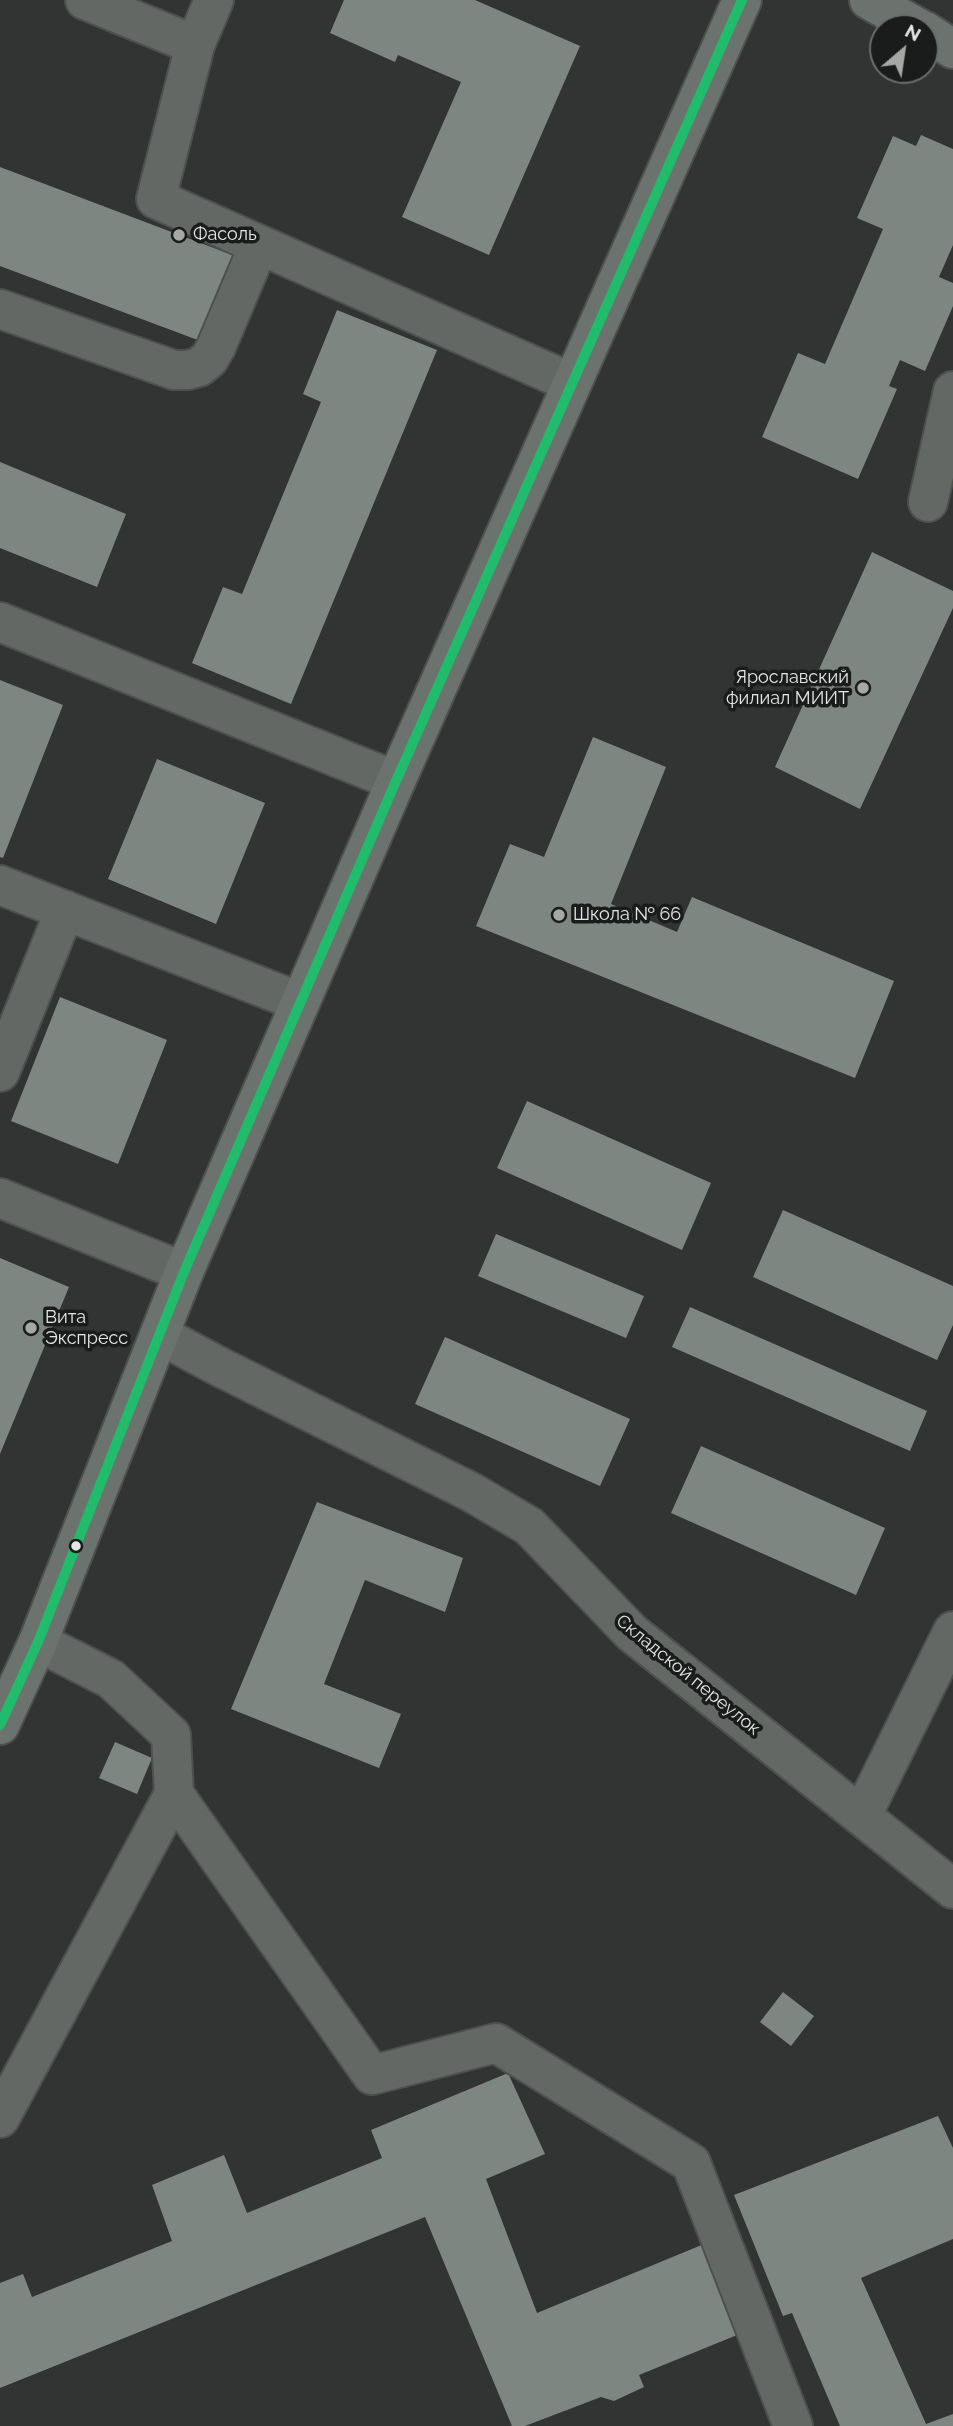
<!DOCTYPE html>
<html>
<head>
<meta charset="utf-8">
<style>
	body { margin:0 }
	#map { position:relative; width:953px; height:2426px; overflow:hidden; background:#323433; font-family:Raleway,sans-serif }
	canvas { display:block }
	.north { position:absolute; left:869px; top:14px; width:70px; height:70px; box-sizing:border-box; background:#1a1c1b; border:2px solid #6a6d6b; border-radius:50%; rotate:29deg; font-size:19px; font-weight:700; line-height:28px; text-align:center; color:#e3e6e3 }
	.north::after { content:''; display:block; margin:auto; width:24px; height:32px; background:#a5a8a5; clip-path:polygon(50% 0,100% 100%,50% 72%,0 100%) }
</style>
</head>
<body>
<div id="map">
<canvas width="953" height="2426"></canvas>
<div class="north">N</div>
</div>
<script>
const context = document.querySelector('canvas').getContext('2d');
context.lineJoin = 'round';
function paint(path, color) { context.fillStyle = color; context.fill(path, 'evenodd'); }
const shape = rows => new Path2D(rows.map(r => 'M' + r).join(''));
function strokePath(path, color, width, dash) { context.strokeStyle = color; context.lineWidth = width; context.lineCap = dash ? 'butt' : 'round'; context.setLineDash(dash || []); context.stroke(path); }
function drawText(font, color, halo, rows, align = 'center') {
  context.font = font + ' Raleway,sans-serif'; context.lineWidth = 7; context.setLineDash([]); context.textBaseline = 'middle'; context.strokeStyle = halo; context.fillStyle = color; for (const [text, x, y, turn = 0] of rows) {
    context.save(); context.translate(x, y); context.rotate((+turn || 0) * Math.PI / 180); context.textAlign = isNaN(turn) ? turn : align; if (halo) context.strokeText(text, 0, 0); context.fillText(text, 0, 0); context.restore();
  }
}
const building = shape([
	[344,0,475,0,580,46,489,255,402,217,461,82,398,55,395,62,330,33],
	[921,135,953,149,953,245,939,277,953,283,953,306,925,371,900,360,889,386,897,389,858,479,762,437,798,353,825,364,883,229,857,218,893,136,916,146],
	[0,167,235,256,203,342,0,266],
	[337,310,437,350,291,704,192,663,223,587,242,594,321,402,303,394],
	[0,462,126,514,97,587,0,548],
	[872,552,953,591,953,608,860,809,775,767],
	[0,680,63,705,3,858,0,857],
	[593,737,666,767,611,904,677,932,692,897,894,981,855,1078,476,926,510,844,544,857],
	[157,759,265,803,216,924,108,879],
	[60,997,167,1040,118,1164,11,1121],
	[527,1101,711,1183,682,1250,497,1168],
	[783,1210,953,1286,953,1325,937,1360,753,1277],
	[496,1234,644,1296,626,1338,478,1276],
	[0,1258,69,1287,0,1454],
	[690,1307,927,1411,910,1451,672,1347],
	[445,1337,630,1419,600,1486,415,1404],
	[701,1446,885,1528,856,1595,671,1513],
	[317,1502,463,1558,445,1612,365,1580,324,1684,401,1714,379,1768,231,1709],
	[115,1742,152,1758,137,1794,99,1778],
	[783,1992,814,2016,791,2046,760,2022],
	[508,2073,545,2154,486,2179,537,2313,704,2244,742,2333,639,2375,644,2387,614,2401,601,2397,525,2426,512,2426,425,2217,0,2388,0,2283,23,2274,32,2297,172,2241,152,2185,224,2155,247,2213,382,2158,371,2130],
	[938,2116,953,2148,953,2239,861,2278,926,2424,953,2414,953,2426,840,2426,792,2313,783,2316,734,2195]
]);
const minor = shape([
	[85,0,195,45,214,0],
	[195,45,156,199,572,383],
	[0,309,174,370,188,370,199,367,209,359,216,347,259,245],
	[928,502,953,391],
	[0,622,396,781],
	[0,885,300,1002],
	[0,1072,65,910],
	[0,1198,184,1272],
	[160,1335,220,1367,471,1492,529,1526,632,1633,953,1889],
	[174,1794,372,2075,496,2043,691,2163,793,2426],
	[862,1815,953,1631],
	[0,2118,174,1794,171,1735,111,1679,38,1642]
]);
const major = shape([
	[869,0,919,28],
	[925,31,953,49],
	[0,1725,38,1642,184,1272,396,781,742,0]
]);
const bus1 = shape([
	[0,1725,38,1642,184,1272,396,781,742,0]
]);
const markers = [
	[179,235,7,"#a5a8a5"],
	[863,688,7,"#a5a8a5"],
	[559,915,7,"#a5a8a5"],
	[31,1328,7,"#a5a8a5"],
	[76,1546,6,"#e3e6e3"]
];
const poiNames = [
	["Фасоль",193,235],
	["Ярославский",849,678,"right"],
	["филиал МИИТ",849,699,"right"],
	["Школа № 66",573,915],
	["Вита",45,1318],
	["Экспресс",45,1339]
];
const streetNames = [
	["Складской переулок",688,1675,39]
];
paint(building, '#7e8681');
strokePath(minor, '#4e504f', 42);
strokePath(major, '#4e504f', 42);
strokePath(minor, '#646865', 38);
strokePath(major, '#6c726e', 38);
strokePath(bus1, '#20bc6c', 10);
for (const [x, y, r, color] of markers) { const dot = new Path2D(); dot.arc(x, y, r, 0, 2 * Math.PI); context.fillStyle = color; context.fill(dot); strokePath(dot, '#1a1c1b', 2.5); }
drawText('18px', '#e3e6e3', '#1a1c1b', poiNames, 'left');
drawText('18px', '#e3e6e3', '#1a1c1b', streetNames);
</script>
</body>
</html>
